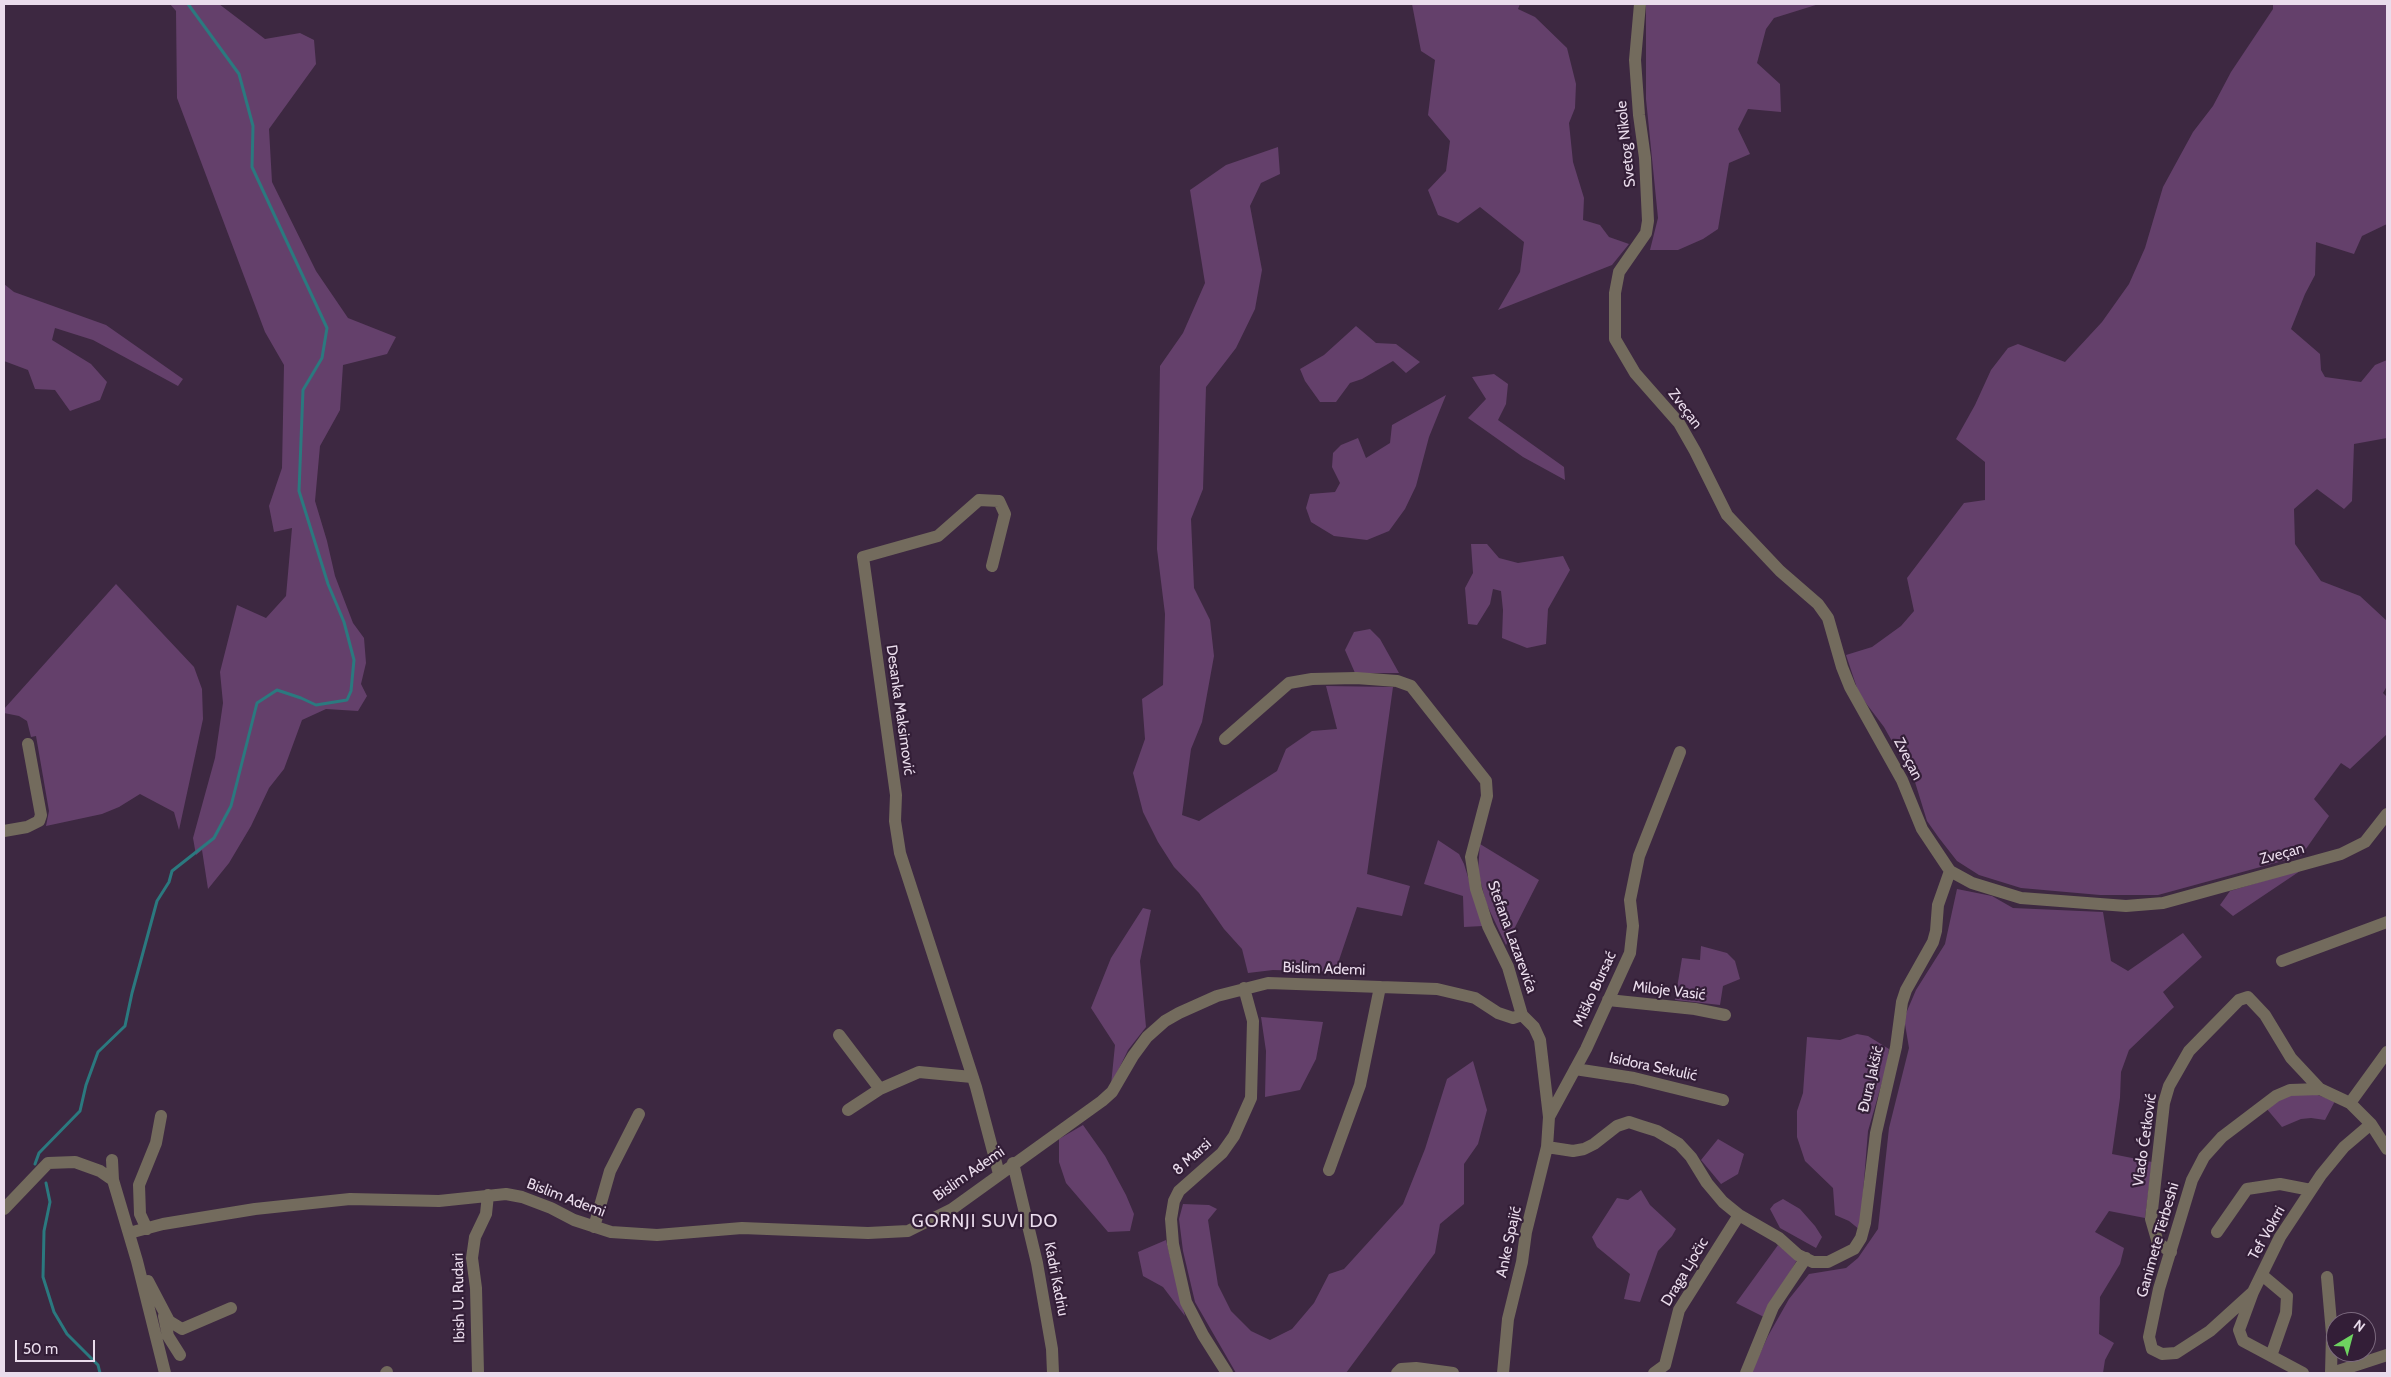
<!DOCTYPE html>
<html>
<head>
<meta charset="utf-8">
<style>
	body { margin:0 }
	#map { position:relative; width:2391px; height:1377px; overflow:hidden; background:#3d2841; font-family:Cabin,sans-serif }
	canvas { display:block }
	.frame { position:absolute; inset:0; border:5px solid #eadcec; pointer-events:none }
	.north { position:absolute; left:2326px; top:1312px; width:50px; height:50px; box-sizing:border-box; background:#331e37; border:1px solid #7c6a7f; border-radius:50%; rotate:37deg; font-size:14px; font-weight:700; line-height:20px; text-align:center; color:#eadcec }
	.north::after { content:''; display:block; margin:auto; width:18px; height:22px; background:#6ed360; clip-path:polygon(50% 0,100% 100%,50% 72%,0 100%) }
	.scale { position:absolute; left:15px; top:1340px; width:80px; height:22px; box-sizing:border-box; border:2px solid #eadcec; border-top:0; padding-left:6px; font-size:15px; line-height:18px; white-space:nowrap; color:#eadcec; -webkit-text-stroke:4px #331e37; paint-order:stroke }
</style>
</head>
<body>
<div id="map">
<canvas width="2391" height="1377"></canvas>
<div class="frame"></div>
<div class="north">N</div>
<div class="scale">50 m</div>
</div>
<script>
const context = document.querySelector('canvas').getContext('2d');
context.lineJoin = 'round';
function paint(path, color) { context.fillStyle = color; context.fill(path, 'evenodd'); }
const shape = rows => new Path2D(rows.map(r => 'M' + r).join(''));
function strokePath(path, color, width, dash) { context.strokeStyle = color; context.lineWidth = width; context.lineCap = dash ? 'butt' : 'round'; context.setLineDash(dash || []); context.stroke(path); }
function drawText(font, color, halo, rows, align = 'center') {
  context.font = font + ' Cabin,sans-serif'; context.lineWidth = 4.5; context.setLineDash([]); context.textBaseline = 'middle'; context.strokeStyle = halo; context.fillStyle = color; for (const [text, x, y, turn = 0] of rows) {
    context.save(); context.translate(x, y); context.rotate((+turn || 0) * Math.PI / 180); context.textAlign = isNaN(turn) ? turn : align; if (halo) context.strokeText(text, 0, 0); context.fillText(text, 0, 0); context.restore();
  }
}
const green = shape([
	[170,4,219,4,265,39,300,33,314,40,316,64,269,129,272,182,316,271,348,318,396,337,387,354,343,365,340,410,320,446,315,501,327,541,335,576,353,623,364,638,366,663,361,684,367,696,358,711,326,709,302,720,284,769,269,788,251,826,229,863,208,889,202,850,196,855,193,838,215,758,223,703,220,672,237,605,266,618,286,596,292,528,274,532,269,506,282,468,284,365,265,332,177,98,176,11],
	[1412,4,1520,4,1518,9,1535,17,1567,48,1576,84,1575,108,1569,123,1573,162,1584,198,1583,220,1600,225,1609,237,1629,244,1612,265,1498,310,1520,272,1524,242,1480,207,1458,223,1438,215,1428,190,1446,171,1450,141,1428,115,1435,60,1421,51],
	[1646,4,1819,4,1774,18,1766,29,1757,63,1780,84,1781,112,1748,109,1738,129,1750,154,1729,163,1718,229,1703,239,1678,250,1650,250,1658,218,1646,99],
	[2273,4,2387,4,2387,224,2362,236,2354,254,2316,242,2315,275,2305,294,2291,329,2320,354,2321,370,2325,377,2361,382,2375,365,2387,360,2387,438,2354,444,2352,501,2344,509,2317,489,2294,509,2295,544,2321,581,2360,596,2387,621,2387,686,2383,693,2387,697,2387,734,2350,769,2341,763,2314,799,2329,816,2301,856,2158,895,2100,895,2021,888,1979,875,1957,861,1939,838,1927,821,1915,782,1884,727,1859,694,1846,655,1872,647,1901,626,1914,611,1907,578,1964,503,1985,500,1985,462,1956,439,1975,405,1991,370,2008,348,2018,344,2065,362,2102,322,2129,284,2145,248,2163,187,2193,132,2213,106,2231,72,2273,9],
	[1278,147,1280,174,1261,183,1250,206,1262,270,1255,309,1236,348,1206,387,1203,489,1191,519,1194,588,1210,620,1214,656,1202,722,1191,749,1182,815,1199,821,1277,771,1286,749,1312,731,1337,729,1326,686,1393,687,1367,874,1410,886,1402,916,1357,907,1335,972,1273,970,1248,973,1242,949,1224,929,1199,893,1174,867,1158,842,1143,812,1133,773,1145,739,1142,699,1163,685,1165,614,1157,549,1160,366,1183,333,1205,283,1190,190,1226,165],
	[4,284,14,292,106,325,183,379,178,386,93,340,55,328,52,340,91,364,107,382,100,400,70,411,55,390,35,389,28,370,4,361],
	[1356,326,1376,343,1396,344,1420,362,1406,373,1393,361,1362,379,1350,383,1336,402,1320,402,1305,381,1300,369,1324,355],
	[1494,374,1508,384,1506,404,1498,420,1564,467,1565,480,1523,457,1468,418,1486,399,1472,377],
	[1446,395,1429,437,1416,486,1405,509,1389,531,1367,540,1334,536,1311,522,1306,508,1310,494,1335,492,1340,483,1332,467,1333,453,1341,445,1358,438,1366,458,1390,443,1392,425],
	[1471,544,1487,544,1499,558,1518,563,1563,556,1570,570,1548,609,1546,644,1527,648,1502,638,1503,610,1501,591,1493,589,1490,604,1477,625,1468,624,1465,588,1473,573],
	[116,584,194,667,202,689,203,719,179,830,174,812,140,794,119,807,102,814,46,826,49,811,36,736,31,737,27,721,19,716,4,713,4,709],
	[1370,629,1380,639,1399,673,1355,673,1345,650,1354,632],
	[1438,840,1459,854,1464,864,1483,926,1464,927,1463,896,1424,884],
	[1480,844,1539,880,1506,945,1486,903,1478,871],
	[2303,869,2233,916,2220,905,2230,891],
	[1957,889,1992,896,2013,908,2103,912,2111,961,2128,971,2183,933,2202,957,2163,992,2174,1007,2129,1050,2121,1072,2120,1098,2112,1154,2152,1162,2145,1218,2109,1211,2095,1232,2124,1248,2120,1264,2100,1297,2099,1334,2114,1343,2105,1360,2103,1373,1751,1373,1768,1336,1789,1299,1809,1274,1846,1268,1858,1258,1878,1229,1889,1128,1909,1048,1904,1018,1916,990,1945,944],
	[1143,908,1151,910,1140,961,1146,1027,1128,1050,1111,1085,1115,1045,1091,1008,1111,958],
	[1701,946,1727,953,1735,961,1740,979,1723,986,1720,1005,1675,1000,1682,958,1700,960],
	[1261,1017,1323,1022,1316,1059,1300,1090,1265,1097,1266,1051],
	[1857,1034,1868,1036,1889,1049,1887,1065,1868,1131,1860,1230,1849,1221,1835,1215,1833,1188,1805,1161,1797,1137,1797,1111,1803,1093,1807,1037,1840,1040],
	[1473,1061,1487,1110,1478,1144,1464,1164,1464,1204,1440,1224,1435,1253,1346,1373,1236,1373,1195,1302,1183,1251,1179,1219,1183,1204,1209,1205,1217,1209,1208,1220,1218,1285,1231,1311,1251,1331,1270,1340,1292,1329,1314,1303,1329,1274,1344,1269,1403,1204,1425,1149,1447,1079],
	[2306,1091,2335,1101,2325,1120,2311,1118,2301,1119,2282,1127,2266,1108,2290,1094],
	[1083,1125,1105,1156,1126,1195,1134,1214,1130,1231,1108,1232,1066,1183,1059,1162,1059,1139],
	[1718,1139,1744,1154,1738,1174,1721,1184,1701,1160],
	[1641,1190,1650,1205,1676,1229,1672,1236,1658,1251,1640,1302,1624,1299,1630,1274,1597,1247,1592,1237,1617,1198,1628,1200],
	[1783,1199,1800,1209,1815,1226,1822,1237,1816,1248,1780,1228,1770,1209,1774,1204],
	[1166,1240,1185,1316,1163,1287,1143,1276,1138,1252],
	[1778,1245,1797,1260,1764,1317,1736,1303]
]);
const stream = shape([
	[35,1164,39,1153,80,1111,86,1085,98,1052,125,1026,132,993,157,901,169,882,172,871,214,838,231,806,257,703,277,690,301,698,316,705,347,700,351,691,354,660,344,622,328,584,299,491,303,390,322,358,327,328,252,167,253,126,239,74,188,4],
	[46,1183,50,1202,44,1231,43,1277,54,1312,67,1334,98,1365,100,1373]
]);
const minor = shape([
	[1640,4,1635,60,1639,115,1645,158,1648,221,1646,233,1619,272,1615,293,1615,339,1635,373,1679,423,1695,451,1727,515,1780,571,1818,604,1828,618,1842,667,1850,687,1902,780,1922,829,1950,871,1972,883,2021,898,2126,906,2163,903,2341,854,2365,842,2387,814],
	[992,566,1005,514,999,501,979,500,938,536,863,557,896,795,895,821,900,853,976,1087,999,1174],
	[1225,739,1289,683,1312,679,1356,678,1397,681,1411,686,1486,781,1487,796,1471,857,1476,889,1488,926,1508,967,1522,1015],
	[4,831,27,827,39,821,41,815,28,744],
	[2282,961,2387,922],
	[1608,1000,1695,1009,1725,1015],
	[839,1035,880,1089],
	[1575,1069,1634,1078,1723,1100],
	[2350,1103,2387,1052],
	[848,1110,880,1089,919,1072,972,1077],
	[1549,1117,1586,1049,1630,953,1633,926,1630,900,1639,856,1680,752],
	[1547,1147,1573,1151,1584,1149,1594,1144,1617,1126,1629,1122,1641,1126,1657,1131,1679,1144,1691,1157,1707,1183,1723,1202,1739,1215,1779,1238,1798,1255,1813,1262,1828,1262,1854,1249,1861,1238,1865,1223,1876,1133,1896,1047,1902,1002,1906,990,1933,942,1936,931,1938,905,1950,871],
	[112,1160,113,1180],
	[1013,1163,1037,1263,1052,1349,1053,1373],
	[1329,1170,1360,1085,1380,987],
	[4,1209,48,1163,75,1162,100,1171,113,1180,137,1261,165,1373],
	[594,1227,610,1171,639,1114],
	[147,1229,140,1214,139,1185,156,1143,161,1116],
	[2217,1232,2247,1189,2280,1184,2311,1190],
	[129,1233,163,1224,255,1209,350,1199,439,1201,506,1194,522,1197,551,1208,574,1220,611,1232,657,1235,742,1228,868,1233,908,1231,952,1209,1102,1101,1112,1092,1133,1056,1147,1037,1165,1021,1179,1013,1217,996,1268,983,1437,989,1475,998,1498,1013,1513,1018,1522,1015],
	[2171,1252,2158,1243,2151,1219,2164,1103,2169,1086,2189,1051,2239,1000,2248,997,2265,1015,2291,1058,2320,1089,2350,1103,2371,1124,2387,1149],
	[2262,1275,2287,1296,2286,1313,2271,1356],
	[2327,1277,2332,1334,2331,1373],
	[148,1281,169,1321,182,1329,231,1308],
	[2253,1292,2210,1331,2176,1353,2162,1354,2152,1349,2149,1337,2159,1289,2192,1180,2204,1157,2222,1137,2276,1096,2290,1090,2320,1089],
	[164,1316,168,1336,180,1355],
	[386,1373,387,1372],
	[478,1373,476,1288,472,1258,475,1237,486,1214,488,1195],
	[1227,1373,1203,1335,1186,1302,1173,1244,1171,1219,1174,1201,1179,1191,1222,1153,1234,1136,1251,1098,1253,1021,1244,988],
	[1397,1373,1401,1369,1416,1368,1453,1373],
	[1503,1373,1508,1319,1522,1262,1526,1232,1547,1147,1549,1117,1540,1040,1534,1027,1522,1015],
	[1654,1373,1665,1365,1679,1310,1739,1215],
	[1746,1373,1773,1307,1806,1258],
	[2303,1373,2243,1341,2239,1330,2253,1292,2280,1237,2321,1175,2344,1147,2371,1124],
	[2332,1373,2387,1355]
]);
const streetNames = [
	["Svetog Nikole",1626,144,-96],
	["Zveçan",1685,409,53],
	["Desanka Maksimović",900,710,82],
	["Zveçan",1908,759,63],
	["Zveçan",2282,854,-15],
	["Stefana Lazarevića",1512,937,70],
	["Bislim Ademi",1324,969,2],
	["Miško Bursać",1595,989,-65],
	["Miloje Vasić",1669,991,7],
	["Isidora Sekulić",1653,1067,12],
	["Ðura Jakšić",1871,1079,-77],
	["Vlado Ćetković",2145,1140,-82],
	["8 Marsi",1192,1157,-42],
	["Bislim Ademi",969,1174,-35],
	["Bislim Ademi",566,1198,21],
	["Tef Vokrri",2267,1233,-61],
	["Ganimete Tërbeshi",2158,1240,-74],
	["Anke Spajić",1509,1242,-78],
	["Draga Ljočic",1685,1272,-59],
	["Kadri Kadriu",1056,1279,79],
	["Ibish U. Rudari",459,1298,-91]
];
const quarterNames = [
	["GORNJI SUVI DO",985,1222]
];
paint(green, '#64406b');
strokePath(stream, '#2b797f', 3);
strokePath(minor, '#736b5d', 12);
drawText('15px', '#eadcec', '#331e37', streetNames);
context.letterSpacing = '1px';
drawText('18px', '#eadcec', '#331e37', quarterNames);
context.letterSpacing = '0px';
</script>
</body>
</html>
